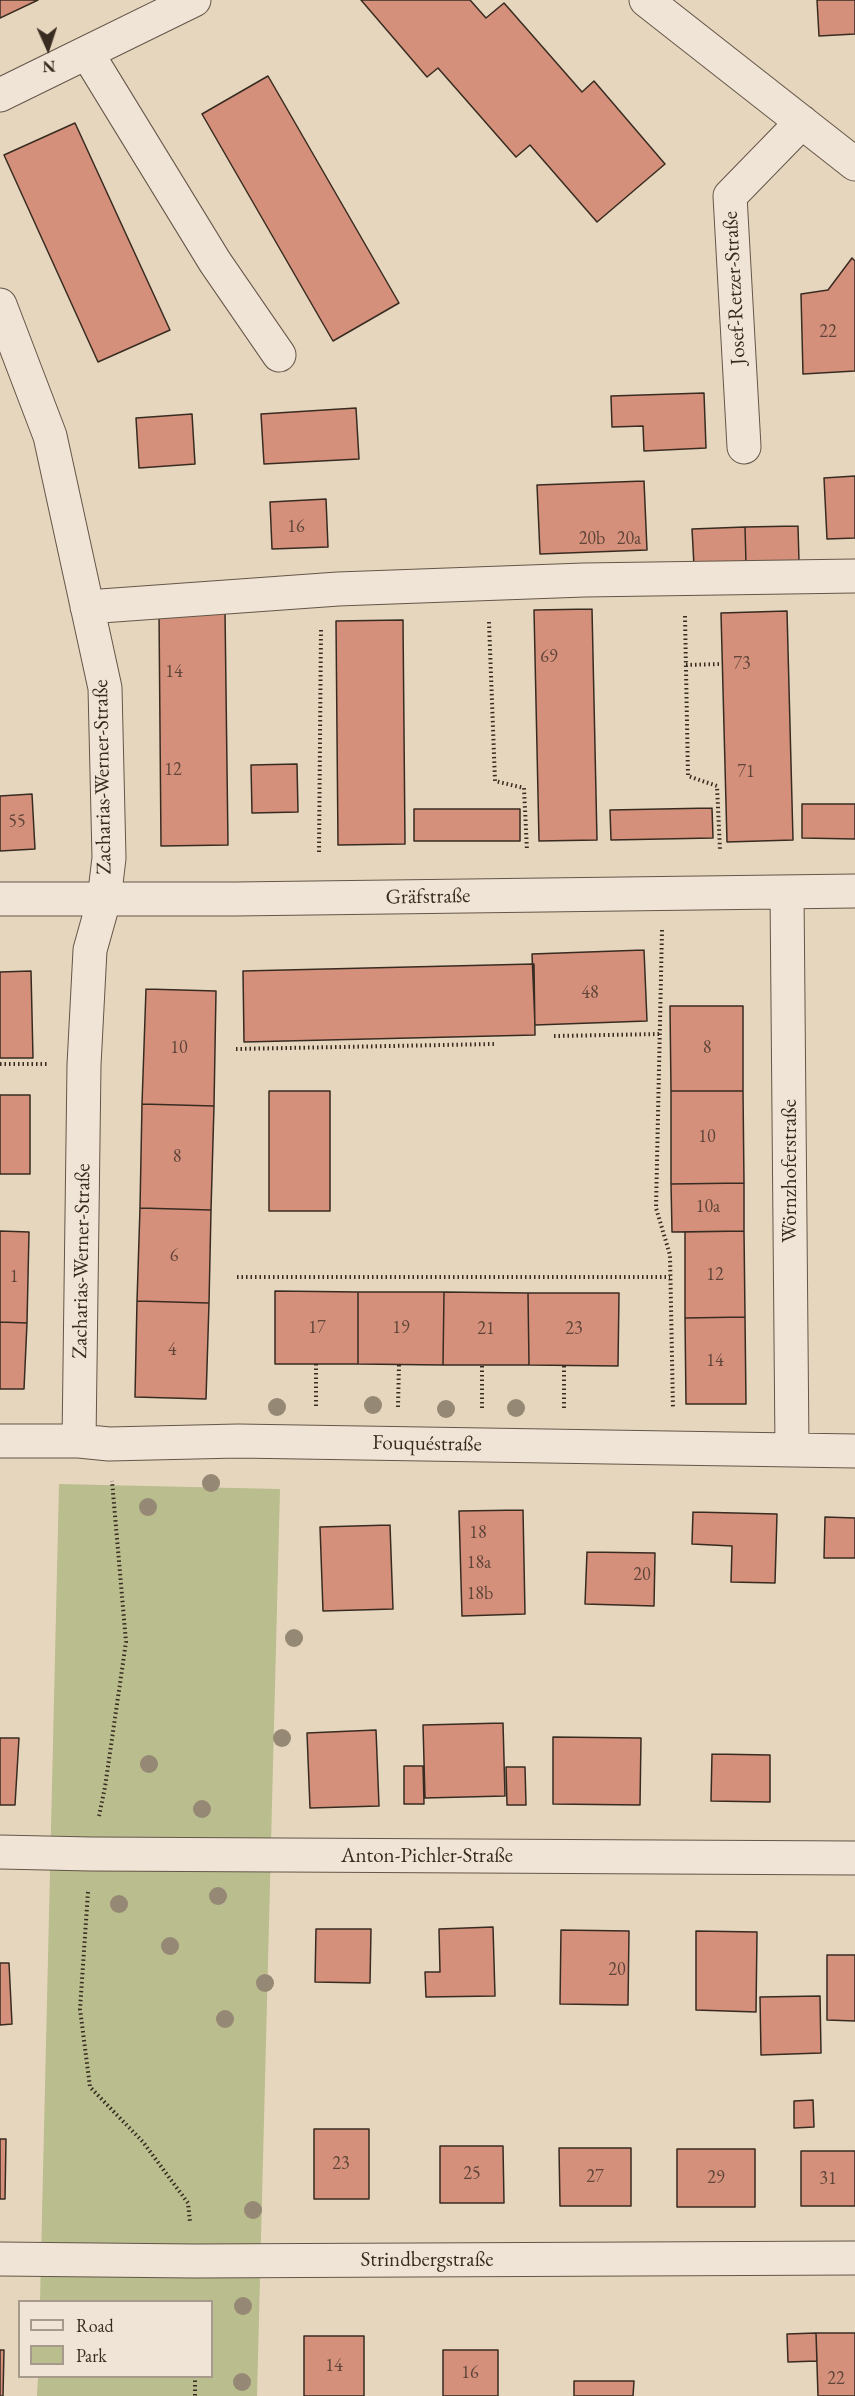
<!DOCTYPE html>
<html>
<head>
<meta charset="utf-8">
<style>
	body { margin:0 }
	#map { position:relative; width:855px; height:2396px; overflow:hidden; background:#e7d6be; font-family:"EB Garamond",serif }
	canvas { display:block }
	.legend { position:absolute; left:18px; top:2300px; width:195px; height:78px; box-sizing:border-box; background:#efe4d5; border:2px solid #a69a8d; margin:0; padding:8px 10px; list-style:none; font-size:18px; color:#382c21 }
	.legend li { display:flex; align-items:center; gap:12px; height:30px }
	.legend b { width:30px; border:2px solid #a69a8d }
	.north { position:absolute; left:18px; top:18px; width:60px; height:60px; -webkit-text-stroke:4px #efe4d5; paint-order:stroke; rotate:177deg; font-size:16px; font-weight:700; line-height:24px; text-align:center; color:#382c21 }
	.north::after { content:''; display:block; margin:auto; width:21px; height:27px; background:#382c21; clip-path:polygon(50% 0,100% 100%,50% 72%,0 100%) }
</style>
</head>
<body>
<div id="map">
<canvas width="855" height="2396"></canvas>
<ul class="legend">
<li><b style="height:8px;background:#efe4d5"></b>Road</li>
<li><b style="height:16px;background:#babd8e"></b>Park</li>
</ul>
<div class="north">N</div>
</div>
<script>
const context = document.querySelector('canvas').getContext('2d');
context.lineJoin = 'round';
function paint(path, color) { context.fillStyle = color; context.fill(path, 'evenodd'); }
const shape = rows => new Path2D(rows.map(r => 'M' + r).join(''));
function strokePath(path, color, width, dash) { context.strokeStyle = color; context.lineWidth = width; context.lineCap = dash ? 'butt' : 'round'; context.setLineDash(dash || []); context.stroke(path); }
function drawText(font, color, halo, rows, align = 'center') {
  context.font = font + ' "EB Garamond",serif'; context.lineWidth = 4.5; context.setLineDash([]); context.textBaseline = 'middle'; context.strokeStyle = halo; context.fillStyle = color; for (const [text, x, y, turn = 0] of rows) {
    context.save(); context.translate(x, y); context.rotate((+turn || 0) * Math.PI / 180); context.textAlign = isNaN(turn) ? turn : align; if (halo) context.strokeText(text, 0, 0); context.fillText(text, 0, 0); context.restore();
  }
}
const green = shape([
	[59,1484,280,1489,257,2396,37,2396,38,2377,212,2376,212,2302,40,2301]
]);
const building = shape([
	[0,0,38,0,0,18,0,0],
	[361,0,470,0,486,18,504,3,582,92,594,81,665,164,597,222,530,145,516,157,438,68,427,77,361,0],
	[817,0,855,0,855,34,819,36,817,0],
	[268,76,399,303,333,341,202,114,268,76],
	[75,123,170,330,98,362,4,155,75,123],
	[852,258,855,261,855,371,803,374,801,294,828,290,852,258],
	[704,393,706,448,644,451,643,426,612,427,611,396,704,393],
	[356,408,359,459,264,464,261,414,356,408],
	[192,414,195,464,139,468,136,418,192,414],
	[855,476,855,538,827,539,824,478,855,476],
	[644,481,647,550,540,554,537,485,644,481],
	[326,499,328,547,272,549,270,502,326,499],
	[798,526,799,562,746,564,745,527,798,526],
	[745,527,746,564,694,566,692,529,745,527],
	[592,609,597,840,539,841,534,610,592,609],
	[225,611,228,845,161,846,159,612,225,611],
	[787,611,793,840,727,842,721,613,787,611],
	[403,620,405,844,338,845,336,621,403,620],
	[297,764,298,812,252,813,251,765,297,764],
	[32,794,35,849,0,851,0,796,32,794],
	[802,804,855,804,855,839,802,838,802,804],
	[712,808,713,838,611,840,610,810,712,808],
	[414,809,520,809,520,841,414,841,414,809],
	[644,950,647,1021,535,1025,532,954,644,950],
	[534,964,535,1035,244,1042,243,971,534,964],
	[31,971,33,1058,0,1058,0,972,31,971],
	[146,989,216,991,214,1106,142,1104,146,989],
	[670,1006,743,1006,743,1091,671,1091,670,1006],
	[269,1091,330,1091,330,1211,269,1211,269,1091],
	[671,1091,743,1091,744,1183,671,1184,671,1091],
	[0,1095,30,1095,30,1174,0,1174,0,1095],
	[142,1104,214,1106,211,1210,140,1208,142,1104],
	[744,1183,744,1231,672,1232,671,1184,744,1183],
	[140,1208,211,1210,209,1303,137,1301,140,1208],
	[0,1231,29,1232,27,1323,0,1322,0,1231],
	[744,1231,745,1317,685,1318,685,1232,744,1231],
	[275,1291,358,1292,358,1364,275,1364,275,1291],
	[358,1292,444,1292,443,1365,358,1364,358,1292],
	[444,1292,528,1293,529,1365,443,1365,444,1292],
	[528,1293,619,1293,618,1366,529,1365,528,1293],
	[137,1301,209,1303,206,1399,135,1397,137,1301],
	[745,1317,746,1404,686,1404,685,1318,745,1317],
	[0,1322,27,1323,24,1389,0,1389,0,1322],
	[523,1510,525,1614,462,1616,459,1511,523,1510],
	[693,1512,777,1514,775,1583,731,1582,732,1546,692,1544,693,1512],
	[825,1517,855,1518,855,1558,824,1558,825,1517],
	[390,1525,393,1609,323,1611,320,1527,390,1525],
	[587,1552,655,1553,654,1606,585,1604,587,1552],
	[503,1723,505,1796,425,1798,423,1725,503,1723],
	[376,1730,379,1806,310,1808,307,1733,376,1730],
	[553,1737,641,1738,640,1805,553,1804,553,1737],
	[0,1738,19,1738,15,1805,0,1805,0,1738],
	[712,1754,770,1755,770,1802,711,1801,712,1754],
	[404,1766,423,1766,424,1804,404,1804,404,1766],
	[506,1767,525,1767,526,1805,507,1805,506,1767],
	[493,1927,495,1996,426,1997,425,1972,440,1972,439,1929,493,1927],
	[316,1929,371,1929,370,1983,315,1982,316,1929],
	[561,1930,629,1931,628,2005,560,2004,561,1930],
	[696,1931,757,1932,756,2012,696,2010,696,1931],
	[827,1955,855,1955,855,2021,827,2020,827,1955],
	[0,1963,9,1963,12,2024,0,2025,0,1963],
	[820,1996,821,2053,761,2055,760,1997,820,1996],
	[813,2100,814,2127,794,2128,794,2101,813,2100],
	[314,2129,369,2129,369,2199,314,2199,314,2129],
	[0,2139,6,2139,5,2199,0,2199,0,2139],
	[440,2146,503,2146,504,2203,440,2203,440,2146],
	[559,2148,631,2148,631,2206,560,2206,559,2148],
	[677,2149,755,2149,755,2207,677,2207,677,2149],
	[801,2151,855,2151,855,2206,801,2206,801,2151],
	[816,2333,855,2333,855,2396,818,2396,816,2333],
	[816,2333,817,2361,788,2362,787,2334,816,2333],
	[304,2336,364,2336,364,2396,304,2396,304,2336],
	[0,2350,4,2350,3,2396,0,2396,0,2350],
	[443,2350,498,2350,498,2396,443,2396,443,2350],
	[574,2381,634,2381,633,2396,574,2396,574,2381]
]);
const path = shape([
	[685,616,688,776,717,786,720,850],
	[489,622,495,781,524,788,527,851],
	[686,665,722,664],
	[319,852,321,628],
	[662,930,656,1208,670,1255,673,1409],
	[554,1036,660,1034],
	[236,1049,494,1044],
	[0,1064,47,1064],
	[237,1277,670,1277],
	[316,1364,316,1406],
	[398,1407,399,1364],
	[482,1408,482,1365],
	[564,1408,564,1365],
	[99,1816,105,1787,126,1642,112,1481],
	[88,1892,80,2009,90,2087,143,2142,188,2203,190,2222],
	[195,2376,195,2396]
]);
const minor = shape([
	[646,0,855,164],
	[87,53,215,262,279,355],
	[0,95,194,0],
	[0,305,50,436,105,688,109,858,104,900,90,950,84,1065,79,1441],
	[744,447,730,196,802,122],
	[87,607,338,589,584,580,855,576],
	[787,892,792,1449],
	[0,899,235,899,855,891],
	[0,1441,79,1441,109,1444,238,1441,855,1451],
	[0,1852,91,1854,855,1858],
	[0,2259,194,2261,855,2258]
]);
const trees = [
	[373,1405],
	[277,1407],
	[516,1408],
	[446,1409],
	[211,1483],
	[148,1507],
	[294,1638],
	[282,1738],
	[149,1764],
	[202,1809],
	[218,1896],
	[119,1904],
	[170,1946],
	[265,1983],
	[225,2019],
	[253,2210],
	[243,2306],
	[242,2382]
];
const numberNames = [
	["22",828,332],
	["16",296,527],
	["20b",592,539],
	["20a",629,539],
	["69",549,657],
	["73",742,664],
	["14",174,672],
	["12",173,770],
	["71",746,772],
	["55",17,822],
	["48",590,993],
	["10",179,1048],
	["8",707,1048],
	["10",707,1137],
	["8",177,1157],
	["10a",708,1207],
	["6",174,1256],
	["12",715,1275],
	["1",14,1277],
	["17",317,1328],
	["19",401,1328],
	["21",486,1329],
	["23",574,1329],
	["4",172,1350],
	["14",715,1361],
	["18",478,1533],
	["18a",479,1563],
	["20",642,1575],
	["18b",480,1594],
	["20",617,1970],
	["23",341,2164],
	["25",472,2174],
	["27",595,2177],
	["29",716,2178],
	["31",828,2179],
	["14",334,2366],
	["16",470,2373],
	["22",836,2379]
];
const streetNames = [
	["Josef-Retzer-Straße",735,288,-93],
	["Zacharias-Werner-Straße",103,777,-91],
	["Gräfstraße",428,897,-1],
	["Wörnzhoferstraße",790,1171,-90],
	["Zacharias-Werner-Straße",82,1261,-89],
	["Fouquéstraße",427,1444,1],
	["Anton-Pichler-Straße",427,1856],
	["Strindbergstraße",427,2260]
];
paint(green, '#babd8e');
paint(building, '#d5907c');
strokePath(building, '#382c21', 1.5);
strokePath(minor, '#645648', 35);
strokePath(path, '#382c21', 4, [1.5, 3]);
strokePath(minor, '#efe4d5', 33);
context.fillStyle = '#958874';
for (const [x, y] of trees) { context.beginPath(); context.arc(x, y, 9, 0, 2 * Math.PI); context.fill(); }
drawText('18px', '#5f4538', null, numberNames);
drawText('21px', '#382c21', '#efe4d5', streetNames);
</script>
</body>
</html>
